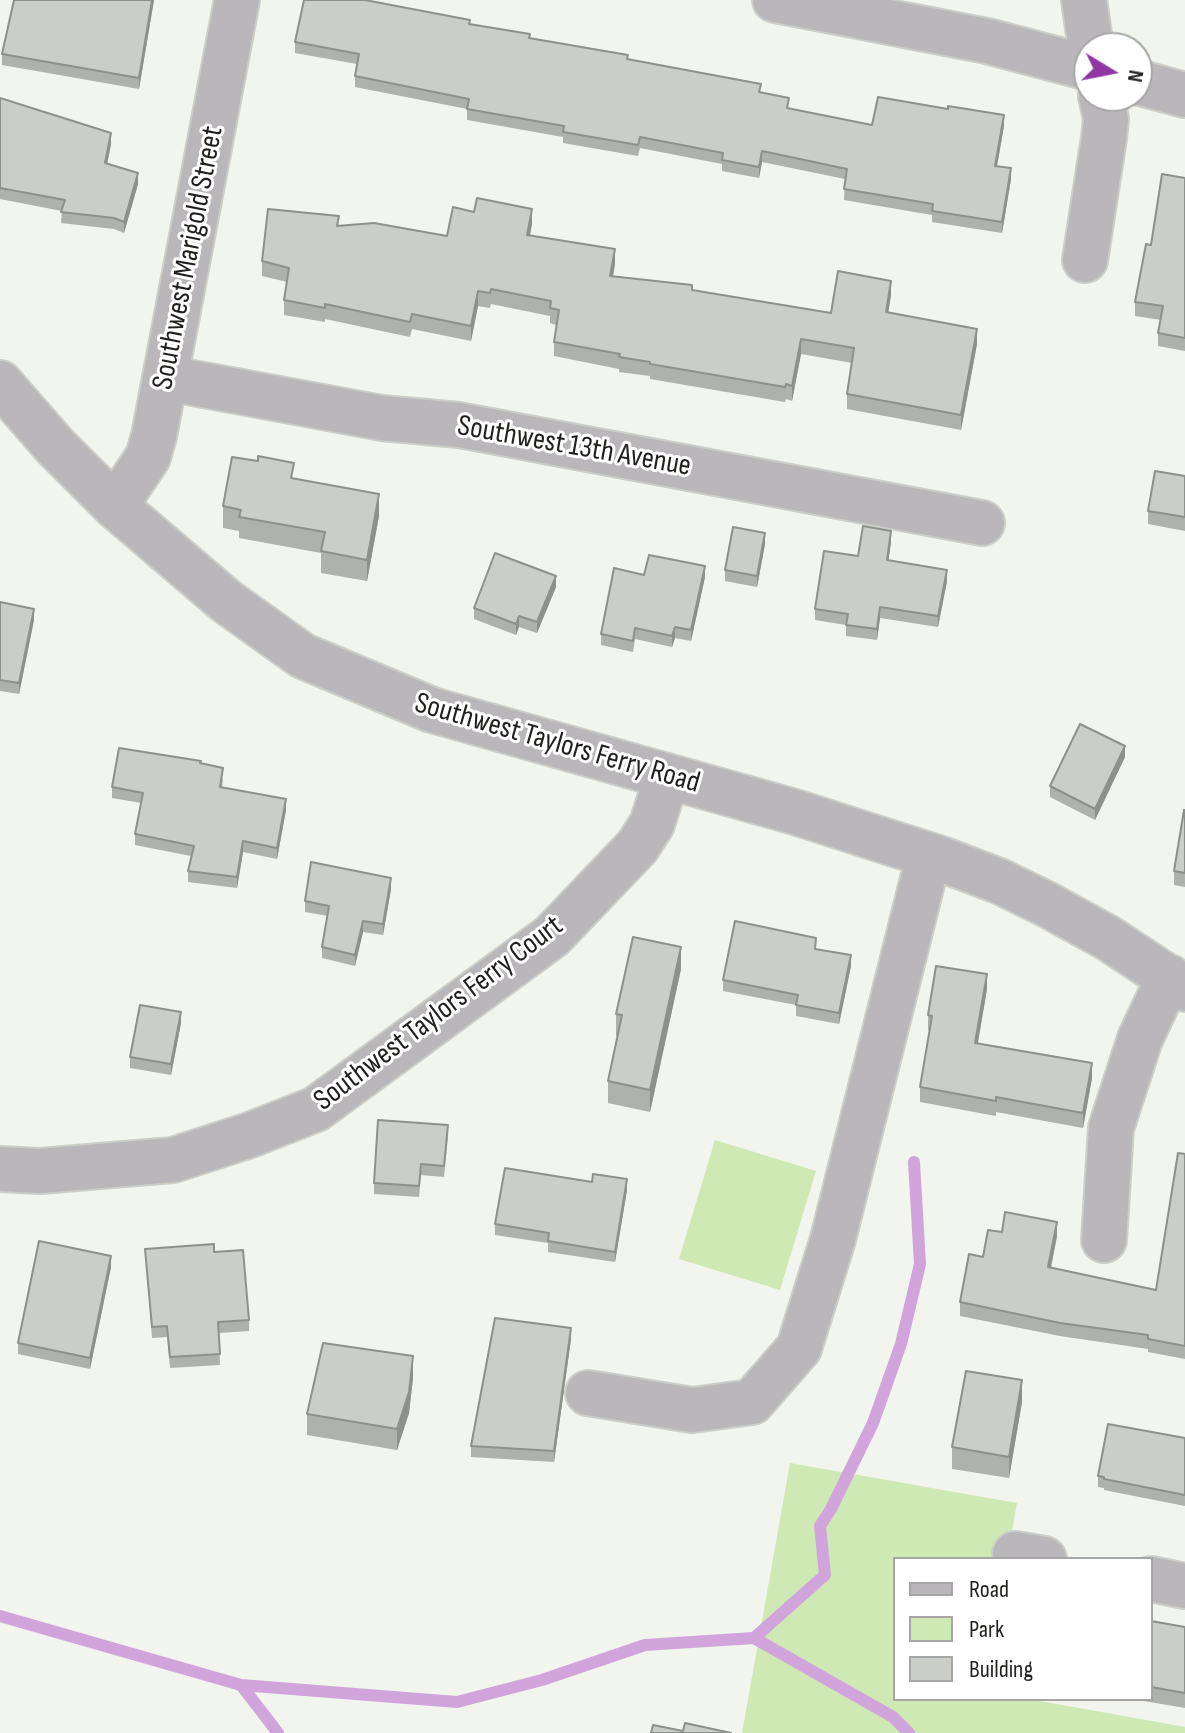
<!DOCTYPE html>
<html>
<head>
<meta charset="utf-8">
<style>
	body { margin:0 }
	#map { position:relative; width:1185px; height:1733px; overflow:hidden; background:#f1f5ee; font-family:"Sofia Sans Condensed",sans-serif }
	canvas { display:block }
	.legend { position:absolute; left:893px; top:1557px; width:260px; height:144px; box-sizing:border-box; background:#fff; border:2px solid #a5a6a5; margin:0; padding:10px 14px; list-style:none; font-size:24px; color:#1f201d }
	.legend li { display:flex; align-items:center; gap:16px; height:40px }
	.legend b { width:40px; border:2px solid #a5a6a5 }
	.north { position:absolute; left:1073px; top:32px; width:80px; height:80px; box-sizing:border-box; background:#fff; border:2px solid #a5a6a5; border-radius:50%; rotate:100deg; font-size:22px; font-weight:700; line-height:32px; text-align:center; color:#1f201d }
	.north::after { content:''; display:block; margin:auto; width:28px; height:36px; background:#9037a3; clip-path:polygon(50% 0,100% 100%,50% 72%,0 100%) }
</style>
</head>
<body>
<div id="map">
<canvas width="1185" height="1733"></canvas>
<ul class="legend">
<li><b style="height:10px;background:#bab7ba"></b>Road</li>
<li><b style="height:22px;background:#cfe9b4"></b>Park</li>
<li><b style="height:22px;background:#cbcec7"></b>Building</li>
</ul>
<div class="north">N</div>
</div>
<script>
const context = document.querySelector('canvas').getContext('2d');
context.lineJoin = 'round';
function paint(path, color) { context.fillStyle = color; context.fill(path, 'evenodd'); }
const shape = rows => new Path2D(rows.map(r => 'M' + r).join(''));
function strokePath(path, color, width, dash) { context.strokeStyle = color; context.lineWidth = width; context.lineCap = dash ? 'butt' : 'round'; context.setLineDash(dash || []); context.stroke(path); }
function drawText(font, color, halo, rows, align = 'center') {
  context.font = font + ' "Sofia Sans Condensed",sans-serif'; context.lineWidth = 6; context.setLineDash([]); context.textBaseline = 'middle'; context.strokeStyle = halo; context.fillStyle = color; for (const [text, x, y, turn = 0] of rows) {
    context.save(); context.translate(x, y); context.rotate((+turn || 0) * Math.PI / 180); context.textAlign = isNaN(turn) ? turn : align; if (halo) context.strokeText(text, 0, 0); context.fillText(text, 0, 0); context.restore();
  }
}
const green = shape([
	[715,1140,816,1171,780,1290,679,1259],
	[790,1463,1017,1503,1007,1559,895,1559,895,1699,1029,1699,1185,1727,1185,1733,742,1733]
]);
const stream = shape([
	[0,1616,241,1685,457,1702,542,1680,645,1645,754,1638,893,1717,909,1733],
	[754,1638,825,1575,820,1526,831,1509,873,1423,901,1344,920,1264,914,1162],
	[241,1685,278,1733]
]);
const minor = shape([
	[775,0,987,41,1089,68],
	[1084,0,1091,48],
	[1137,82,1185,95],
	[1085,260,1104,138,1106,119,1101,96],
	[166,378,382,418,459,425,982,523],
	[0,383,55,446,115,506,226,601,303,656,432,710,795,812,941,859,999,881,1046,904,1108,938,1185,989],
	[115,506,148,457,154,436,237,0],
	[0,1169,40,1171,173,1160,250,1135,316,1109,552,936,637,847,652,824,667,777],
	[1104,1240,1111,1128,1140,1039,1169,977],
	[588,1393,692,1410,752,1402,799,1348,833,1239,929,855],
	[1015,1554,1044,1559],
	[1151,1579,1185,1586]
]);
const wall = shape([
	[154,0,139,89,2,65,2,54],
	[470,24,530,38,628,59,761,92,789,109,872,125,1004,126,997,166,1011,179,1002,233,932,222,932,215,844,200,845,179,762,162,759,178,722,171,722,164,640,148,638,156,563,143,563,137,467,120,467,109,355,87,355,76,357,64,295,53,295,42],
	[0,98,111,144,107,164,138,184,124,233,114,229,61,223,62,211,0,199],
	[1185,178,1185,351,1158,346,1158,333,1161,320,1135,316,1135,302,1151,245],
	[532,224,530,235,615,264,613,277,831,313,891,295,888,312,977,344,961,430,847,409,847,394,852,363,801,354,792,401,786,399,785,402,650,379,650,376,619,372,619,369,554,356,554,342,556,325,550,323,550,316,491,304,490,308,478,306,471,341,412,329,410,337,325,319,325,322,284,315,284,300,287,282,262,276,262,261,339,226,447,236],
	[1185,476,1185,531,1148,524,1148,511],
	[294,479,379,516,367,581,321,573,321,553,239,538,239,531,223,528,223,506],
	[891,542,888,561,947,581,938,627,880,618,877,640,846,636,846,625,815,620,815,609,858,556],
	[765,544,757,587,725,581,725,570],
	[644,575,705,577,691,641,675,638,672,647,635,639,633,652,601,645,601,634],
	[556,587,537,633,519,627,516,635,474,619,474,608],
	[0,602,34,620,19,694,0,691],
	[1125,757,1095,820,1050,797,1050,786],
	[201,764,223,779,222,788,286,810,277,859,243,852,237,888,188,882,188,871,191,856,135,845,135,834,141,803,112,798,112,787],
	[1185,810,1185,887,1174,885,1174,871],
	[391,889,383,935,363,932,355,966,322,958,322,947,328,916,305,912,305,901],
	[816,949,851,966,839,1024,796,1016,796,1005,723,991,723,980],
	[681,969,650,1112,608,1103,608,1081,618,1036,616,1036,616,1014],
	[987,989,978,1043,1092,1078,1083,1128,996,1112,996,1116,920,1102,920,1087,930,1030,928,1030,928,1015],
	[181,1023,171,1075,130,1068,130,1057],
	[448,1136,444,1177,421,1175,419,1197,374,1194,374,1183],
	[1185,1154,1185,1359,1148,1352,1148,1349,1060,1336,960,1316,960,1302,983,1257,1057,1236,1051,1268,1156,1290],
	[627,1190,615,1262,548,1252,548,1243,495,1235,495,1224],
	[145,1249,214,1252,249,1320,249,1331,219,1333,220,1365,170,1368,167,1337,152,1338],
	[111,1267,90,1369,18,1354,18,1343],
	[571,1339,554,1462,471,1457,471,1446],
	[413,1378,409,1413,397,1450,307,1435,307,1414],
	[1022,1402,1009,1478,952,1469,952,1447],
	[1185,1438,1185,1506,1104,1490,1104,1488,1098,1487,1098,1476],
	[1151,1621,1185,1627,1185,1708,1132,1699,1151,1699]
]);
const shadedWall = shape([
	[152,0,154,0,139,89,139,78],
	[1004,115,1004,126,995,177,995,166],
	[111,133,111,144,105,174,105,163],
	[762,151,762,162,759,178,759,167],
	[1011,168,1011,179,1002,233,1002,222],
	[138,173,138,184,124,233,124,222],
	[532,209,532,224,527,249,527,235],
	[615,249,615,264,610,291,610,276],
	[891,281,891,295,886,327,886,312],
	[478,291,478,306,471,341,471,326],
	[977,329,977,344,961,430,961,415],
	[801,339,801,354,792,401,792,386],
	[379,494,379,516,367,581,367,560],
	[891,531,891,542,887,571,887,560],
	[765,533,765,544,757,587,757,576],
	[705,566,705,577,691,641,691,630],
	[947,570,947,581,938,627,938,616],
	[556,576,556,587,537,633,537,622],
	[880,607,880,618,877,640,877,629],
	[34,609,34,620,19,694,19,683],
	[519,616,519,627,516,635,516,624],
	[675,627,675,638,672,647,672,636],
	[1125,746,1125,757,1095,820,1095,809],
	[286,799,286,810,277,859,277,848],
	[243,841,243,852,237,888,237,877],
	[391,878,391,889,383,935,383,924],
	[363,921,363,932,355,966,355,955],
	[681,947,681,969,650,1112,650,1090],
	[851,955,851,966,839,1024,839,1013],
	[987,974,987,989,975,1058,975,1043],
	[181,1012,181,1023,171,1075,171,1064],
	[1092,1063,1092,1078,1083,1128,1083,1113],
	[627,1179,627,1190,615,1262,615,1252],
	[1057,1222,1057,1236,1048,1281,1048,1267],
	[111,1256,111,1267,90,1369,90,1358],
	[571,1328,571,1339,554,1462,554,1451],
	[413,1356,413,1378,409,1413,397,1450,397,1429],
	[1022,1380,1022,1402,1009,1478,1009,1457]
]);
const building = shape([
	[14,0,152,0,139,78,2,54,14,0],
	[304,0,365,0,470,20,469,24,530,34,529,38,628,55,627,59,761,84,759,92,789,98,787,108,872,125,878,97,948,109,948,106,1004,115,995,166,1011,168,1002,222,932,211,933,204,844,189,847,169,762,151,759,167,722,160,723,153,640,137,638,145,563,132,564,126,467,109,469,99,355,76,359,54,295,42,304,0],
	[0,98,111,133,105,163,138,173,124,222,114,218,61,212,65,200,0,188,0,98],
	[1162,174,1185,178,1185,338,1158,333,1163,306,1135,302,1146,244,1151,245,1162,174],
	[477,198,532,209,527,235,615,249,610,276,692,285,692,290,831,313,838,271,891,281,886,312,977,329,961,415,847,394,854,348,801,339,792,386,786,384,785,387,650,364,650,362,619,357,620,354,554,342,559,310,550,308,551,301,491,289,490,293,478,291,471,326,412,314,410,322,325,304,325,308,284,300,289,268,262,261,268,209,339,216,337,226,374,223,447,236,453,207,474,212,477,198],
	[258,456,294,463,291,478,379,494,367,560,321,551,325,532,239,517,241,510,223,506,232,457,258,461,258,456],
	[1155,471,1185,476,1185,517,1148,511,1155,471],
	[863,526,891,531,887,560,947,570,938,616,880,607,877,629,846,625,848,614,815,609,824,551,858,556,863,526],
	[733,527,765,533,757,576,725,570,733,527],
	[495,553,556,576,537,622,519,616,516,624,474,608,495,553],
	[649,555,705,566,691,630,675,627,672,636,635,628,633,641,601,634,614,568,644,575,649,555],
	[0,602,34,609,19,683,0,680,0,602],
	[1080,724,1125,746,1095,809,1050,786,1080,724],
	[119,748,201,761,200,763,223,768,220,787,286,799,277,848,243,841,237,877,188,871,194,846,135,834,143,793,112,787,119,748],
	[1184,810,1185,810,1185,873,1174,871,1184,810],
	[311,862,391,878,383,924,363,921,355,955,322,947,329,906,305,901,311,862],
	[735,921,816,938,815,949,851,955,839,1013,796,1005,798,995,723,980,735,921],
	[633,937,681,947,650,1090,608,1081,622,1015,616,1014,633,937],
	[936,966,987,974,975,1043,1092,1063,1083,1113,996,1097,996,1101,920,1087,932,1016,928,1015,936,966],
	[140,1005,181,1012,171,1064,130,1057,140,1005],
	[378,1120,448,1125,444,1166,421,1164,419,1186,374,1183,378,1120],
	[1178,1153,1185,1154,1185,1346,1148,1339,1148,1335,1060,1323,960,1302,969,1254,983,1257,988,1230,1002,1232,1005,1212,1057,1222,1048,1267,1156,1290,1178,1153],
	[505,1168,592,1182,593,1174,627,1179,615,1252,548,1241,549,1233,495,1224,505,1168],
	[39,1241,111,1256,90,1358,18,1343,39,1241],
	[214,1244,214,1252,243,1250,249,1320,218,1322,220,1354,170,1357,167,1326,152,1327,145,1249,214,1244],
	[495,1318,571,1328,554,1451,471,1446,495,1318],
	[323,1343,413,1356,409,1392,397,1429,307,1414,323,1343],
	[966,1371,1022,1380,1009,1457,952,1447,966,1371],
	[1108,1424,1185,1438,1185,1495,1104,1479,1104,1477,1098,1476,1108,1424],
	[1151,1621,1185,1627,1185,1693,1151,1687,1151,1621],
	[685,1723,731,1733,651,1733,653,1725,683,1731,685,1723]
]);
const streetNames = [
	["Southwest Marigold Street",189,258,-79],
	["Southwest 13th Avenue",574,447,10],
	["Southwest Taylors Ferry Road",557,744,16],
	["Southwest Taylors Ferry Court",439,1014,-37]
];
paint(green, '#cfe9b4');
strokePath(stream, '#d2a4dc', 12);
strokePath(minor, '#cbcfc8', 48);
strokePath(minor, '#bab7ba', 44);
paint(wall, '#afb1ab');
paint(shadedWall, '#8e908b');
paint(building, '#cbcec7');
strokePath(building, '#8e908b', 2);
drawText('30px', '#1f201d', '#fff', streetNames);
</script>
</body>
</html>
